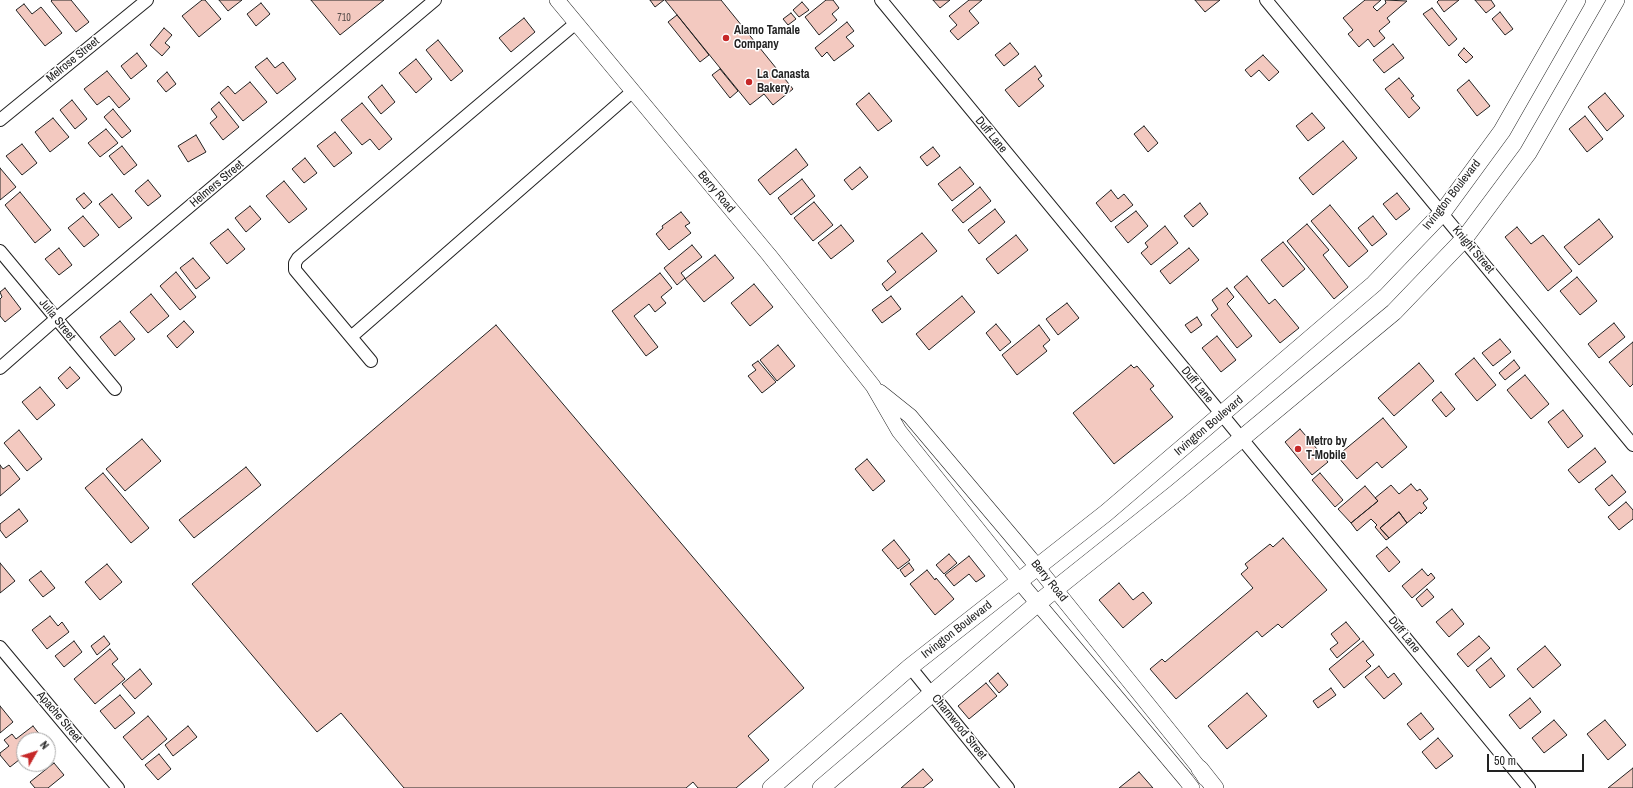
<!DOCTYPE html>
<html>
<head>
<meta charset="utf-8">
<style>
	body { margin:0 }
	#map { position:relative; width:1633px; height:788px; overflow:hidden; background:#fff; font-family:"Archivo Narrow",sans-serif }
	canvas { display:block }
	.north { position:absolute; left:16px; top:732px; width:40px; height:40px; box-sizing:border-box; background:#fff; border:1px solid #a7a7a7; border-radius:50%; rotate:51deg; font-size:11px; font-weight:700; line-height:16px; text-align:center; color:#222 }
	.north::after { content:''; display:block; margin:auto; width:14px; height:18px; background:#c62828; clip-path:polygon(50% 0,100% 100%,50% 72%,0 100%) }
	.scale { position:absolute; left:1487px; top:754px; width:97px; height:18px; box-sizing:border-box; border:2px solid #222; border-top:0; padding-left:5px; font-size:12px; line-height:14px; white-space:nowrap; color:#222; -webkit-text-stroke:3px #fff; paint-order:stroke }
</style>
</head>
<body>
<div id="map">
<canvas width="1633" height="788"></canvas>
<div class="north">N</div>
<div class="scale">50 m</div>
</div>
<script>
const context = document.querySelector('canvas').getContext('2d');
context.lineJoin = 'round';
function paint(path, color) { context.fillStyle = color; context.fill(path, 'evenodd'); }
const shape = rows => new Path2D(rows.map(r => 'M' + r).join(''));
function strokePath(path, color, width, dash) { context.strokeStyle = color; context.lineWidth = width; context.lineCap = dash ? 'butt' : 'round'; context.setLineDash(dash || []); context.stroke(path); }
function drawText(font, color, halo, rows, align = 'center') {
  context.font = font + ' "Archivo Narrow",sans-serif'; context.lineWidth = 3; context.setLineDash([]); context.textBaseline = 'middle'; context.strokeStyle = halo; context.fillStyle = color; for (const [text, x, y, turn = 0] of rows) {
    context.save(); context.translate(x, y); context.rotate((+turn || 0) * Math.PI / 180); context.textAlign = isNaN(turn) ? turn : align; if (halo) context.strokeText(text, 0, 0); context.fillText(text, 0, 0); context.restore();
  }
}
const building = shape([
	[52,0,71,0,89,22,76,32,51,1,52,0],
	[202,0,205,0,221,19,199,37,182,16,202,0],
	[219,0,242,0,228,11,219,0],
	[311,0,384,0,340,35,311,0],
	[650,0,664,0,655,7,650,0],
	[665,0,721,0,793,89,773,105,764,94,750,105,665,0],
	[826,0,833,0,839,8,832,14,837,20,819,35,805,17,826,0],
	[933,0,950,0,940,8,933,0],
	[969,0,982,0,969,11,979,23,958,40,950,31,957,25,949,16,969,0],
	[1195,0,1220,0,1205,12,1195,0],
	[1365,0,1381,0,1373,7,1377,11,1386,3,1385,0,1407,1,1387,18,1390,22,1379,31,1385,38,1374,47,1368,39,1359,47,1348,34,1353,30,1343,18,1365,0],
	[1439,0,1459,0,1444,12,1437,2,1439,0],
	[1475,0,1491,0,1495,6,1486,13,1475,0],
	[802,2,809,10,799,17,793,10,802,2],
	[261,3,270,14,256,26,247,14,261,3],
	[24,4,32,14,41,7,62,33,45,46,16,10,24,4],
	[1432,8,1457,39,1449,46,1423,14,1432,8],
	[1500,12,1513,29,1505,35,1492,19,1500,12],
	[791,13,796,19,788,25,783,19,791,13],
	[677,15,709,55,700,62,668,22,677,15],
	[524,18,535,32,511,52,499,38,524,18],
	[847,22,854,31,846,37,854,46,834,61,827,52,822,57,815,48,847,22],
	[164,28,172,35,165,43,170,47,162,56,150,45,164,28],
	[438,40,463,71,451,81,426,50,438,40],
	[1010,43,1019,54,1004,66,995,55,1010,43],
	[1393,44,1404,58,1384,73,1373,60,1393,44],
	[1464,48,1473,57,1466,63,1458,55,1464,48],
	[137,53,147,66,131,79,121,66,137,53],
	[1263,55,1279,72,1269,81,1259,70,1251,77,1245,70,1263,55],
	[267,58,275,68,283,62,296,79,277,94,255,67,267,58],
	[416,59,432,79,416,93,399,73,416,59],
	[1035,66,1042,76,1038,79,1044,86,1019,107,1005,90,1035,66],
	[720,69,738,91,730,98,712,75,720,69],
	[107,71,130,99,119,108,109,96,97,105,84,89,107,71],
	[167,72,176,84,166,92,157,81,167,72],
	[1399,78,1414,96,1411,98,1420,108,1409,118,1385,89,1399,78],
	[1469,80,1490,106,1477,116,1457,90,1469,80],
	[250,82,267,102,243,121,220,93,228,86,235,94,250,82],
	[382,85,395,102,381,114,368,97,382,85],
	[869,93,892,121,878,131,856,104,869,93],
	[1605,93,1624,116,1607,131,1588,107,1605,93],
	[72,100,87,119,75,129,60,110,72,100],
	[219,102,239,127,223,140,210,123,217,117,211,109,219,102],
	[362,103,392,139,379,150,370,139,362,145,341,120,362,103],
	[113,109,131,131,122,138,104,117,113,109],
	[1312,113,1325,128,1308,141,1296,126,1312,113],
	[1585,116,1603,139,1587,152,1569,129,1585,116],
	[53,118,69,137,50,152,35,132,53,118],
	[1144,126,1158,143,1148,152,1134,134,1144,126],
	[106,129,118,143,100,157,88,143,106,129],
	[335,132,352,153,334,167,317,146,335,132],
	[196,135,206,152,188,162,178,146,196,135],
	[1343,141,1357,158,1313,195,1299,178,1343,141],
	[22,144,37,163,22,175,6,156,22,144],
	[122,146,137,165,124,175,109,156,122,146],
	[933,147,940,156,927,166,920,157,933,147],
	[796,149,808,165,770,195,758,180,796,149],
	[305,158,317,173,304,183,292,169,305,158],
	[860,167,868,177,852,190,844,180,860,167],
	[960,167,974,184,952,201,938,184,960,167],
	[0,168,16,187,0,200,0,168],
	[802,179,815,196,791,215,778,198,802,179],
	[148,180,161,196,148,206,135,191,148,180],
	[284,181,307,209,289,223,266,196,284,181],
	[980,187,991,201,963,223,952,210,980,187],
	[1111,190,1118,199,1124,194,1133,205,1111,222,1096,203,1111,190],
	[20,192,51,230,35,243,5,205,20,192],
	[84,193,92,202,84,209,76,199,84,193],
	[1397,193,1410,209,1396,220,1383,204,1397,193],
	[112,194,132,218,119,228,99,204,112,194],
	[814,202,833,225,813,241,794,218,814,202],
	[1200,203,1208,214,1193,227,1184,216,1200,203],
	[1330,205,1368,251,1349,267,1311,221,1330,205],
	[250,206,261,219,246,232,235,218,250,206],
	[995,209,1005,222,979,244,968,230,995,209],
	[1136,211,1148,226,1128,243,1115,227,1136,211],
	[681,212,690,223,685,226,691,233,669,250,656,234,663,228,662,226,681,212],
	[83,216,99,235,84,247,68,228,83,216],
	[1373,216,1387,234,1372,246,1358,228,1373,216],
	[1599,219,1613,237,1579,265,1564,247,1599,219],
	[1307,224,1329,250,1323,255,1348,287,1334,299,1287,241,1307,224],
	[841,225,854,241,831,259,818,243,841,225],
	[1165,226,1178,243,1151,265,1141,253,1148,247,1145,243,1165,226],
	[1517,227,1531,244,1543,235,1572,271,1548,291,1505,237,1517,227],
	[228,229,245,249,227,264,210,243,228,229],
	[922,233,937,251,887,291,882,284,896,272,887,261,922,233],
	[1016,235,1028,250,998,274,986,259,1016,235],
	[1283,242,1305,269,1283,287,1261,260,1283,242],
	[692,245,702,257,681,273,685,278,677,285,664,268,692,245],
	[59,248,72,265,59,275,45,259,59,248],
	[1189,248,1199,260,1170,284,1160,271,1189,248],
	[715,255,734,278,704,302,685,279,715,255],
	[193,258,210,278,196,289,180,268,193,258],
	[176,272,196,297,180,310,160,286,176,272],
	[660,273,672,288,661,297,666,303,655,312,649,304,634,316,658,347,646,356,612,311,660,273],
	[1247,276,1269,304,1275,299,1299,328,1280,343,1234,287,1247,276],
	[1577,277,1597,301,1580,315,1560,291,1577,277],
	[754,284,773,307,750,326,731,303,754,284],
	[5,288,21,309,5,322,0,316,0,299,2,297,0,292,5,288],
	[1227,288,1234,297,1227,304,1252,336,1237,348,1211,315,1218,309,1212,300,1227,288],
	[151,294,169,316,148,333,130,312,151,294],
	[891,296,901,309,882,323,872,310,891,296],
	[962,296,975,312,929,350,916,334,962,296],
	[1067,303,1079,318,1058,335,1046,319,1067,303],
	[1197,317,1202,325,1191,333,1185,325,1197,317],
	[120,321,135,339,115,356,100,337,120,321],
	[184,321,194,332,177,348,167,336,184,321],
	[1614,323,1625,337,1599,358,1588,344,1614,323],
	[996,324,1011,342,1000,351,986,333,996,324],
	[496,325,804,688,748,736,769,760,736,788,698,788,693,782,686,788,404,788,341,713,317,732,192,584,496,325],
	[1039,325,1050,340,1043,346,1047,351,1017,375,1002,355,1039,325],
	[1217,336,1236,360,1221,372,1202,348,1217,336],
	[1500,339,1511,352,1493,366,1482,353,1500,339],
	[1633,342,1633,384,1630,387,1609,362,1633,342],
	[778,345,795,366,777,381,760,360,778,345],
	[1474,358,1496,385,1477,401,1455,374,1474,358],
	[1514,360,1520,368,1505,380,1499,373,1514,360],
	[758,361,776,382,762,393,748,376,756,370,752,365,758,361],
	[1419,363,1434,381,1394,416,1378,398,1419,363],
	[1131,365,1134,368,1137,366,1154,386,1150,389,1173,417,1114,464,1073,413,1131,365],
	[70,367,80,378,67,389,58,378,70,367],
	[1525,375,1549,404,1531,419,1507,390,1525,375],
	[40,387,55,405,37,420,22,402,40,387],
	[1441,392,1455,409,1446,417,1432,400,1441,392],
	[1563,410,1583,436,1568,448,1548,422,1563,410],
	[1383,418,1407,447,1382,468,1377,462,1357,479,1337,456,1383,418],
	[1300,429,1328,462,1312,475,1285,442,1300,429],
	[19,430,42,459,27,471,4,443,19,430],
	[142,439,161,461,125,491,106,469,142,439],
	[1595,448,1606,462,1579,483,1568,470,1595,448],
	[867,459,885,481,873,491,855,469,867,459],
	[0,465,3,469,9,465,20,479,0,496,0,465],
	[246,467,261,485,194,538,179,520,246,467],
	[103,473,149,528,131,543,85,488,103,473],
	[1320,473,1343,500,1335,507,1312,480,1320,473],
	[1612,475,1626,492,1609,506,1595,489,1612,475],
	[1411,484,1417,491,1420,489,1428,499,1423,503,1427,508,1421,514,1420,512,1407,523,1399,512,1380,528,1389,538,1386,540,1375,527,1377,525,1371,519,1357,531,1351,523,1378,501,1375,498,1391,485,1399,494,1411,484],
	[1365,486,1378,501,1351,523,1338,509,1365,486],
	[1626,502,1633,510,1633,519,1619,530,1608,517,1626,502],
	[19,509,28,521,6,538,0,530,0,524,19,509],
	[1399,512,1407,523,1389,538,1380,528,1399,512],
	[1283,538,1327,590,1282,628,1278,624,1262,637,1257,631,1176,699,1150,669,1162,659,1165,662,1253,588,1241,574,1248,568,1245,564,1270,544,1273,547,1283,538],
	[894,540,910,560,898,569,882,550,894,540],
	[1387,547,1400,562,1389,572,1376,556,1387,547],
	[949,554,957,563,944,574,936,565,949,554],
	[969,556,985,576,976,582,969,574,954,586,945,575,969,556],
	[0,563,15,581,0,593,0,563],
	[909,563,914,570,905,577,900,570,909,563],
	[107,564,122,582,100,600,85,582,107,564],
	[1422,569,1428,576,1431,573,1435,578,1412,598,1402,586,1422,569],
	[927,570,935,580,936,578,954,599,935,615,910,584,927,570],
	[41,571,55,588,43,597,29,580,41,571],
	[1119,583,1133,600,1143,592,1152,603,1123,628,1099,600,1119,583],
	[1427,589,1434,597,1422,607,1416,599,1427,589],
	[1452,609,1464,624,1449,637,1436,622,1452,609],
	[50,616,58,626,62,622,69,632,47,649,32,630,50,616],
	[1346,622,1360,639,1337,658,1330,649,1338,643,1331,634,1346,622],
	[104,636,110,644,97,655,91,646,104,636],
	[1479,636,1490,648,1468,667,1457,654,1479,636],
	[74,641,82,652,64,667,55,656,74,641],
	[1363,641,1374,655,1366,661,1371,666,1344,688,1329,669,1363,641],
	[1545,646,1561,665,1533,688,1517,669,1545,646],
	[110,649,118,659,112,664,125,679,95,704,74,679,110,649],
	[1491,658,1505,676,1490,688,1476,670,1491,658],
	[1379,666,1388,678,1394,673,1402,684,1384,699,1365,677,1379,666],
	[140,669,152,684,135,699,122,684,140,669],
	[998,673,1008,685,999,693,989,681,998,673],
	[986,683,997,696,969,719,958,706,986,683],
	[1331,688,1336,695,1318,708,1313,701,1331,688],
	[1247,693,1267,716,1227,749,1208,726,1247,693],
	[120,695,135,713,115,729,100,711,120,695],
	[1530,698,1541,712,1520,729,1509,715,1530,698],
	[0,706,13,722,0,733,0,706],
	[1421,713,1434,729,1420,740,1407,724,1421,713],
	[148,716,167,739,142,760,123,737,148,716],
	[1554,720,1567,735,1544,753,1532,738,1554,720],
	[1605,720,1626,745,1608,760,1587,734,1605,720],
	[33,726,44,740,24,740,24,756,10,767,0,755,0,753,9,746,4,740,12,734,16,739,33,726],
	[188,726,197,737,173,756,165,745,188,726],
	[1438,738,1453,756,1436,769,1422,752,1438,738],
	[159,754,171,769,158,780,145,765,159,754],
	[54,763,64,775,48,788,35,788,30,782,54,763],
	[1633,768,1633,788,1608,788,1633,768],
	[923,769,933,780,923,788,901,788,923,769],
	[1139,772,1153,788,1119,788,1139,772]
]);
const minor = shape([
	[881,0,1529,788],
	[1266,0,1633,445],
	[0,120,147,0],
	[0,251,115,389],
	[351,337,633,91],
	[371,361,295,270,295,263,298,258,576,23],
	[0,368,57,318,435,0],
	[0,647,118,788],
	[910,667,1008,788]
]);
const tertiary = shape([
	[557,0,769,255,873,386,899,431,1019,581,1186,780,1192,788],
	[880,392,910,416,1030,558,1200,769,1205,778]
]);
const secondary = shape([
	[1200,769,1215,788],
	[771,788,910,667,1106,513,1374,284,1442,213,1502,131,1577,0],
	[821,788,1038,603,1176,493,1394,312,1464,239,1528,153,1616,0]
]);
const markers = [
	[726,38,4,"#c62828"],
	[749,82,4,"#c62828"],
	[1298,449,4,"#c62828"]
];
const numberNames = [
	["710",344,18]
];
const poiNames = [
	["Alamo Tamale",734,31],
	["Company",734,45],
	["La Canasta",757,75],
	["Bakery",757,89],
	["Metro by",1306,442],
	["T-Mobile",1306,456]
];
const streetNames = [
	["Melrose Street",73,60,-39],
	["Duff Lane",991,135,51],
	["Helmers Street",217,184,-40],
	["Berry Road",716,192,50],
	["Irvington Boulevard",1452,195,-52],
	["Knight Street",1473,250,50],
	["Julia Street",57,320,51],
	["Duff Lane",1197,385,51],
	["Irvington Boulevard",1209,426,-40],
	["Berry Road",1049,581,51],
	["Irvington Boulevard",957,630,-38],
	["Duff Lane",1404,635,51],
	["Apache Street",59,717,50],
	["Charnwood Street",959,727,51]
];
paint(building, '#f3c9c0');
strokePath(building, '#222', 1);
strokePath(minor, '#222', 14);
strokePath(tertiary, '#222', 16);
strokePath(secondary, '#222', 18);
strokePath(minor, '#fff', 12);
strokePath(tertiary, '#fff', 15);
strokePath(secondary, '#fff', 17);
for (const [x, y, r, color] of markers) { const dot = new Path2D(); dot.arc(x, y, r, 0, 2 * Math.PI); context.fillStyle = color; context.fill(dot); strokePath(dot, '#fff', 1.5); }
drawText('10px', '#564c4a', null, numberNames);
drawText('bold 12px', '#222', '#fff', poiNames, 'left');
drawText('12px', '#222', '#fff', streetNames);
</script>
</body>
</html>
